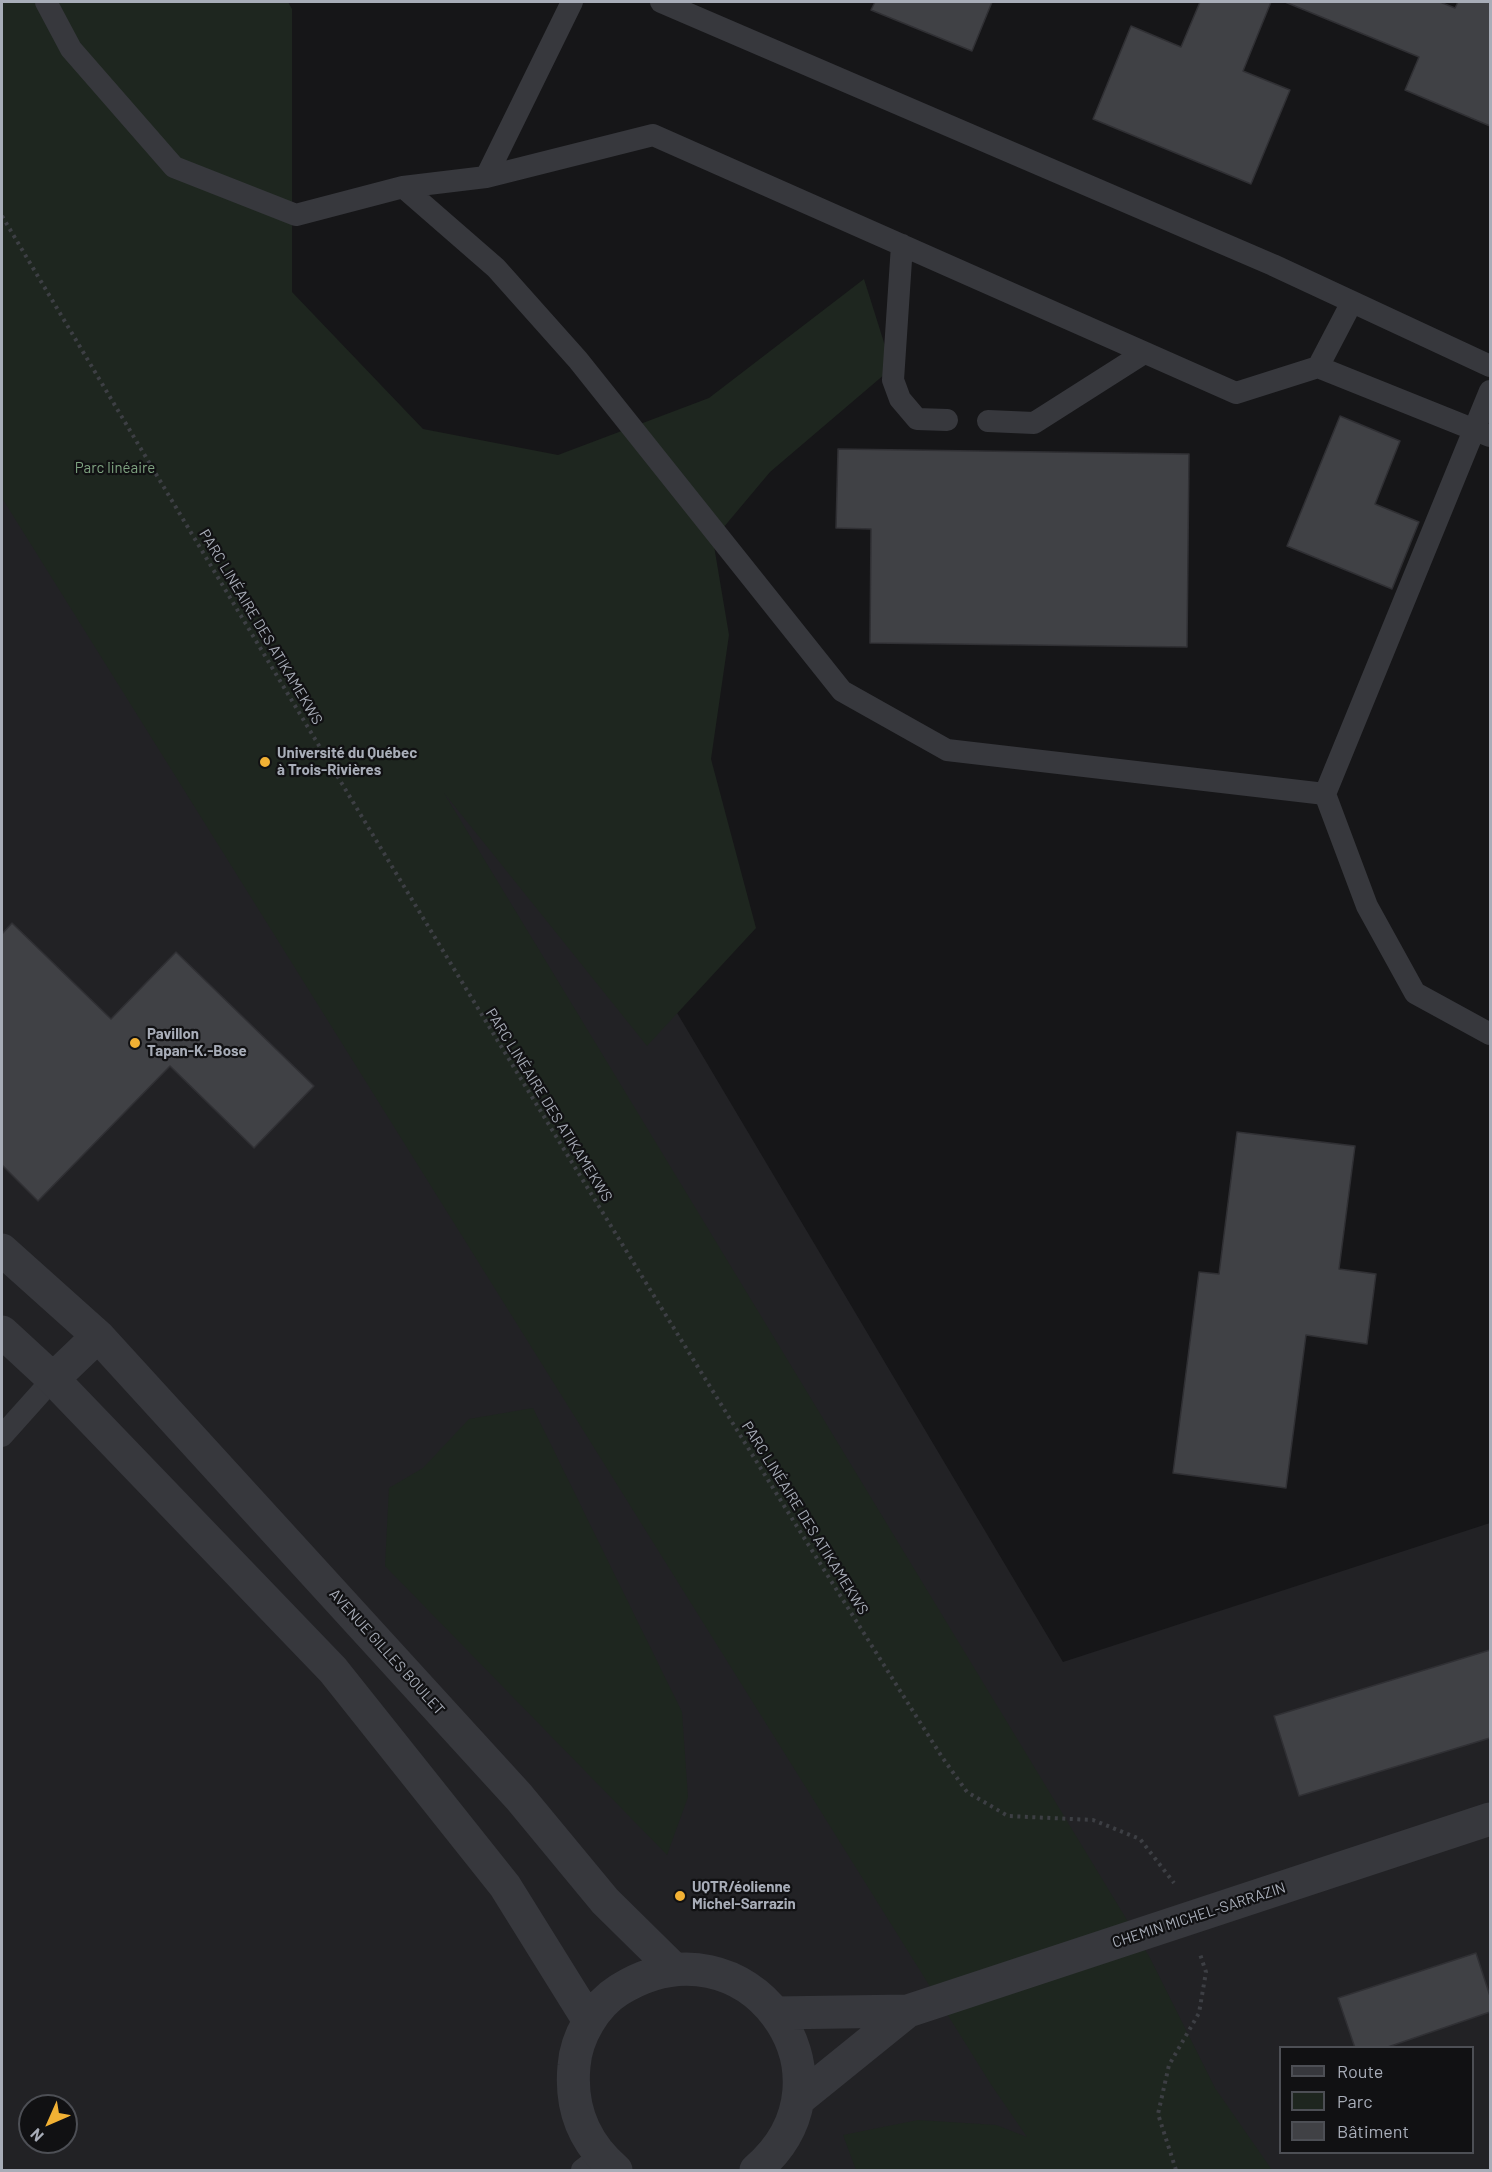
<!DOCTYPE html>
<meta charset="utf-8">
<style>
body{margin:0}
#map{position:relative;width:1492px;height:2172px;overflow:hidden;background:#161618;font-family:Barlow,sans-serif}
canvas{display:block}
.frame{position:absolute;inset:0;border:3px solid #a8adb8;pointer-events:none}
.legend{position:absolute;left:1279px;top:2046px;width:195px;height:108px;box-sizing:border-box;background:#111113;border:2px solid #4d4f55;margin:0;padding:8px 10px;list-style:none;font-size:18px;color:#a8adb8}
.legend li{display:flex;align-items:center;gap:12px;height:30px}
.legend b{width:30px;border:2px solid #4d4f55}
.north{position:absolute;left:18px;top:2094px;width:60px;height:60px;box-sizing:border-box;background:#111113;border:2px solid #4d4f55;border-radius:50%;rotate:225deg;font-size:16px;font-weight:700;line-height:24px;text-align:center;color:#a8adb8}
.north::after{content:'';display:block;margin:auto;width:21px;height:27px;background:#f2b134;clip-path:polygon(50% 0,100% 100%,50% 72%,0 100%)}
</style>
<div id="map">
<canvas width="1492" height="2172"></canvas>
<div class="frame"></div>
<ul class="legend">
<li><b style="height:8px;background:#37383d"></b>Route</li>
<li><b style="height:16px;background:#1e261f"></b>Parc</li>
<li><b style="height:16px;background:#404145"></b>Bâtiment</li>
</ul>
<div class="north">N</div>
</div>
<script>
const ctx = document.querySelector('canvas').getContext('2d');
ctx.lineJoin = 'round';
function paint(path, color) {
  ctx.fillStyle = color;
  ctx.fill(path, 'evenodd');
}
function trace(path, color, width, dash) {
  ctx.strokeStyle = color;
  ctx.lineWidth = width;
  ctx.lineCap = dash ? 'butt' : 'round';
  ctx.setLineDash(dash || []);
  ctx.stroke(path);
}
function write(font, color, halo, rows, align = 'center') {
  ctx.font = font + ' Barlow,sans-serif';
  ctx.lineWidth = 4.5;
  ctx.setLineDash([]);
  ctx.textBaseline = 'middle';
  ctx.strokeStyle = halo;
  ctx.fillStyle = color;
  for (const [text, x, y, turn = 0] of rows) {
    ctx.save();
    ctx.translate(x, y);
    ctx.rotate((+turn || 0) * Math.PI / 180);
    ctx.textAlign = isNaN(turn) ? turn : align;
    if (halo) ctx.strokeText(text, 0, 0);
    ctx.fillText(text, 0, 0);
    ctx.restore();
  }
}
paint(new Path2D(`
 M2 2H76L1063 1662 1490 1523V2170H2ZM1280 2048H1472V2152H1280ZM30 2106H66V2142H30Z`), '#222225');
paint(new Path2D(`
 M2 2H288L292 9V292L423 429 558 455 709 398 864 279 892 368 770 472 713 540 729 635 711 759 756 928 647 1046 444 793 1150 1958 1215 2088 1272 2170H856L843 2135 918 2120 996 2125 1027 2137 992 2086 2 498Z
 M533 1408 682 1712 688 1797 667 1855 385 1566 389 1488 423 1468 469 1419Z`), '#1e261f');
const building = new Path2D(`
 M875 2H992L972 51 871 10Z
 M1200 2H1271L1243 71 1290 90 1251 184 1093 119 1131 26 1181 47Z
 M1285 2H1440L1455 8 1458 2H1490V126L1405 90 1419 57Z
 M1340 416 1400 441 1375 504 1419 522 1392 589 1287 546Z
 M838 449 1189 454 1187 647 870 643 871 529 836 528Z
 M12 923 111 1019 176 952 314 1086 254 1148 170 1066 38 1201 2 1165V934Z
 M1237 1132 1355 1146 1339 1269 1376 1274 1367 1344 1306 1335 1286 1488 1173 1473 1199 1272 1219 1274Z
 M1490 1650V1738L1299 1796 1274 1716Z
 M1476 1953 1490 1996V2012L1385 2048H1355L1338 1998Z`);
paint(building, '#404145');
trace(building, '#303034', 1.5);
trace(new Path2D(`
 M2 216C310 733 620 1249 942 1757L967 1792 1008 1816 1093 1820 1140 1839 1174 1883
 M1176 2170 1158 2114 1169 2065 1199 2013 1206 1972 1200 1954`), '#3d3f44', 4, [3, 4.5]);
trace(new Path2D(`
 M46 2 71 49 174 167 296 215 403 187 486 177 653 135 1236 393 1318 367 1490 436
 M661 2 1273 265 1490 366
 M486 177 572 2
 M403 187 496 268 578 360 842 691 947 750 1325 794 1367 906 1415 993 1490 1034
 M902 245 893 380 900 399 917 419 947 420
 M1318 367 1352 302
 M988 421 1034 423 1144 353
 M1325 794 1490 391
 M2 1436 53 1379
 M582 2170 600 2156`), '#37383d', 22);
trace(new Path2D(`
 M2 1250 98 1336 519 1797 605 1901 673 1968
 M2 1332 53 1379 333 1670 505 1886 589 2021
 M53 1379 98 1336
 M908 2011 1490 1819
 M775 2013 908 2011 798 2100
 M616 2170C584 2143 570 2108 574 2066 576 2037 595 2005 619 1990 746 1911 866 2076 756 2170`), '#37383d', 33);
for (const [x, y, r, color] of [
 [265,762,6,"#f2b134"],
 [135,1043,6,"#f2b134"],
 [680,1896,6,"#f2b134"]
]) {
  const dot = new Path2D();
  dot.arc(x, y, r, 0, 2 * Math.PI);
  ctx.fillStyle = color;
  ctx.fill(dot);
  trace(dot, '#111113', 2);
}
write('15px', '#7fa381', '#111113', [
 ["Parc linéaire",115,468]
]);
write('15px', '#a8adb8', '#111113', [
 ["PARC LINÉAIRE DES ATIKAMEKWS",261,627,59],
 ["PARC LINÉAIRE DES ATIKAMEKWS",549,1105,58],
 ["PARC LINÉAIRE DES ATIKAMEKWS",805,1518,58],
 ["AVENUE GILLES BOULET",387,1652,48],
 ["CHEMIN MICHEL-SARRAZIN",1199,1915,-18]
]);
write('bold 15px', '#a8adb8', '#111113', [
 ["Université du Québec",277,753],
 ["à Trois-Rivières",277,770],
 ["Pavillon",147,1034],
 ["Tapan-K.-Bose",147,1051],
 ["UQTR/éolienne",692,1887],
 ["Michel-Sarrazin",692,1904]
], 'left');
</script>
